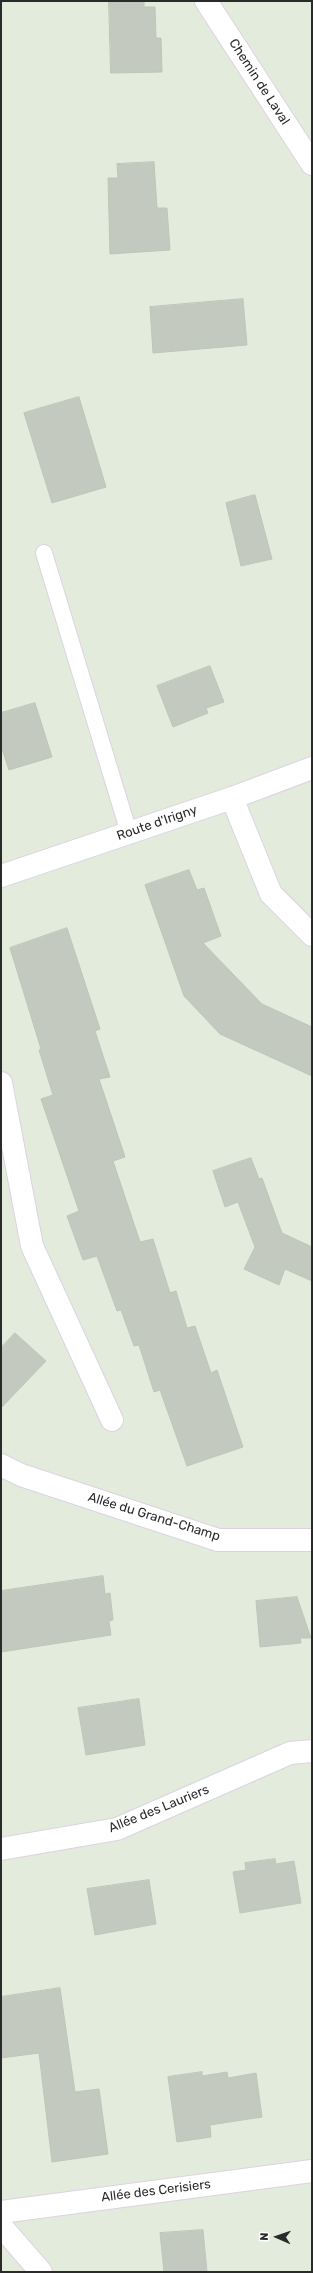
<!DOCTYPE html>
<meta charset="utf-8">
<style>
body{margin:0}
#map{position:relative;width:313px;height:2273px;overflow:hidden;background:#e3ebdd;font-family:Rubik,sans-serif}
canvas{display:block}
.frame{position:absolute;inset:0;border:2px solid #2a2a2a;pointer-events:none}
.north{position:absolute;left:257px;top:2217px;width:40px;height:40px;-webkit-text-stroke:3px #fff;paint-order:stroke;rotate:272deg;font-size:11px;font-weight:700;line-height:16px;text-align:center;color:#2a2a2a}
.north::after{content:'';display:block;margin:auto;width:14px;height:18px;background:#2a2a2a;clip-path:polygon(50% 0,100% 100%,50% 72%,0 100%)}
</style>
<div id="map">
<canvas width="313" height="2273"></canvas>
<div class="frame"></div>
<div class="north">N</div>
</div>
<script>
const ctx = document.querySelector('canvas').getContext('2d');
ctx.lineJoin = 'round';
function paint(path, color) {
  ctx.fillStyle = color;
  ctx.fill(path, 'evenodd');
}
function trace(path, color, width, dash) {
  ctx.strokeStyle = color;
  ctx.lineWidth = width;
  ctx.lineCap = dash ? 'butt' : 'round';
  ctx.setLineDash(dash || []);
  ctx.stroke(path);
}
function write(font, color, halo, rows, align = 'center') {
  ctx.font = font + ' Rubik,sans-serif';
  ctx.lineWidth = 3;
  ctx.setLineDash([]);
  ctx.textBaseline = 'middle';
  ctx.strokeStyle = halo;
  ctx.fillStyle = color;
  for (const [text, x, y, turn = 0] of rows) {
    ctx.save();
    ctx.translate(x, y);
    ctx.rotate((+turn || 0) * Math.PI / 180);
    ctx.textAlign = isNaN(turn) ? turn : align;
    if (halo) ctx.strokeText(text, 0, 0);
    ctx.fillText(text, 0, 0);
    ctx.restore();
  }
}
const building = new Path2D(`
 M109 1H144V7H155L156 38H161L162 72 111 73Z
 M154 162 157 208H167L170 250 110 254 108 178H118L117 164Z
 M243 299 247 345 153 353 150 307Z
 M79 397 106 487 52 503 24 413Z
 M255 495 272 559 241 566 226 503Z
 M210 666 224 702 206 708 208 713 173 727 157 686Z
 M35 703 52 757 9 770 1 746V713Z
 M189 870 197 890 204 888 221 936 203 943 262 1004 312 1027V1076L220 1034 184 996 145 885Z
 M67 928 100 1029 95 1031 110 1077 99 1079 125 1157 113 1161 140 1242 153 1239 170 1293 176 1291 187 1328 195 1326 211 1373 217 1370 243 1447 187 1466 160 1390 154 1392 139 1345 134 1346 121 1310 117 1311 97 1256 83 1260 67 1216 79 1211 41 1099 53 1095 39 1050 41 1049 10 948Z
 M251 1158 259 1179 262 1178 282 1233 312 1247V1281L285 1269 279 1285 244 1269 255 1247 238 1202 225 1207 213 1171Z
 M15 1333 46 1361 1 1408V1348Z
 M103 1576 105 1594 110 1593 113 1620 109 1621 111 1635 1 1652V1591Z
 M297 1597 311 1638H300L301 1643 260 1647 256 1601Z
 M139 1699 145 1745 86 1755 78 1708Z
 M275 1859 276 1864 294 1861 301 1903 240 1913 233 1872 246 1870 245 1863Z
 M149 1880 156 1924 95 1935 87 1889Z
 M60 1988 75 2092 99 2089 108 2154 52 2162 39 2053 1 2058V1997Z
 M202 2072V2076L227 2072 228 2078 256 2073 262 2117 210 2125 211 2137 177 2142 168 2077Z
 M203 2230 207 2272H164L160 2233Z`);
paint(building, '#c3c9bf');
trace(building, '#bcc6b7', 1);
const service = new Path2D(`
 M44 553 129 833`);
const minor = new Path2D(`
 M206 1 312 164
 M232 798 271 894 312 935
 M1 1083 32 1246 112 1420
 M1 1465 21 1475 218 1540H312
 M1 1849 117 1829 290 1753 312 1751
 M1 2212 312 2171`);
const tertiary = new Path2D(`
 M1 876 232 798 312 768
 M1 2226 41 2272`);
trace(service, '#ded2e1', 18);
trace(minor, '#ded2e1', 24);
trace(tertiary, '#ded2e1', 24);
trace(service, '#fff', 16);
trace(minor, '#fff', 22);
trace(tertiary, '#fff', 22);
write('13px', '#2a2a2a', '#fff', [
 ["Chemin de Laval",259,82,57],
 ["Route d'Irigny",157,823,-19],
 ["Allée du Grand-Champ",154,1517,17],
 ["Allée des Lauriers",159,1809,-22],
 ["Allée des Cerisiers",156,2191,-7]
]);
</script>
